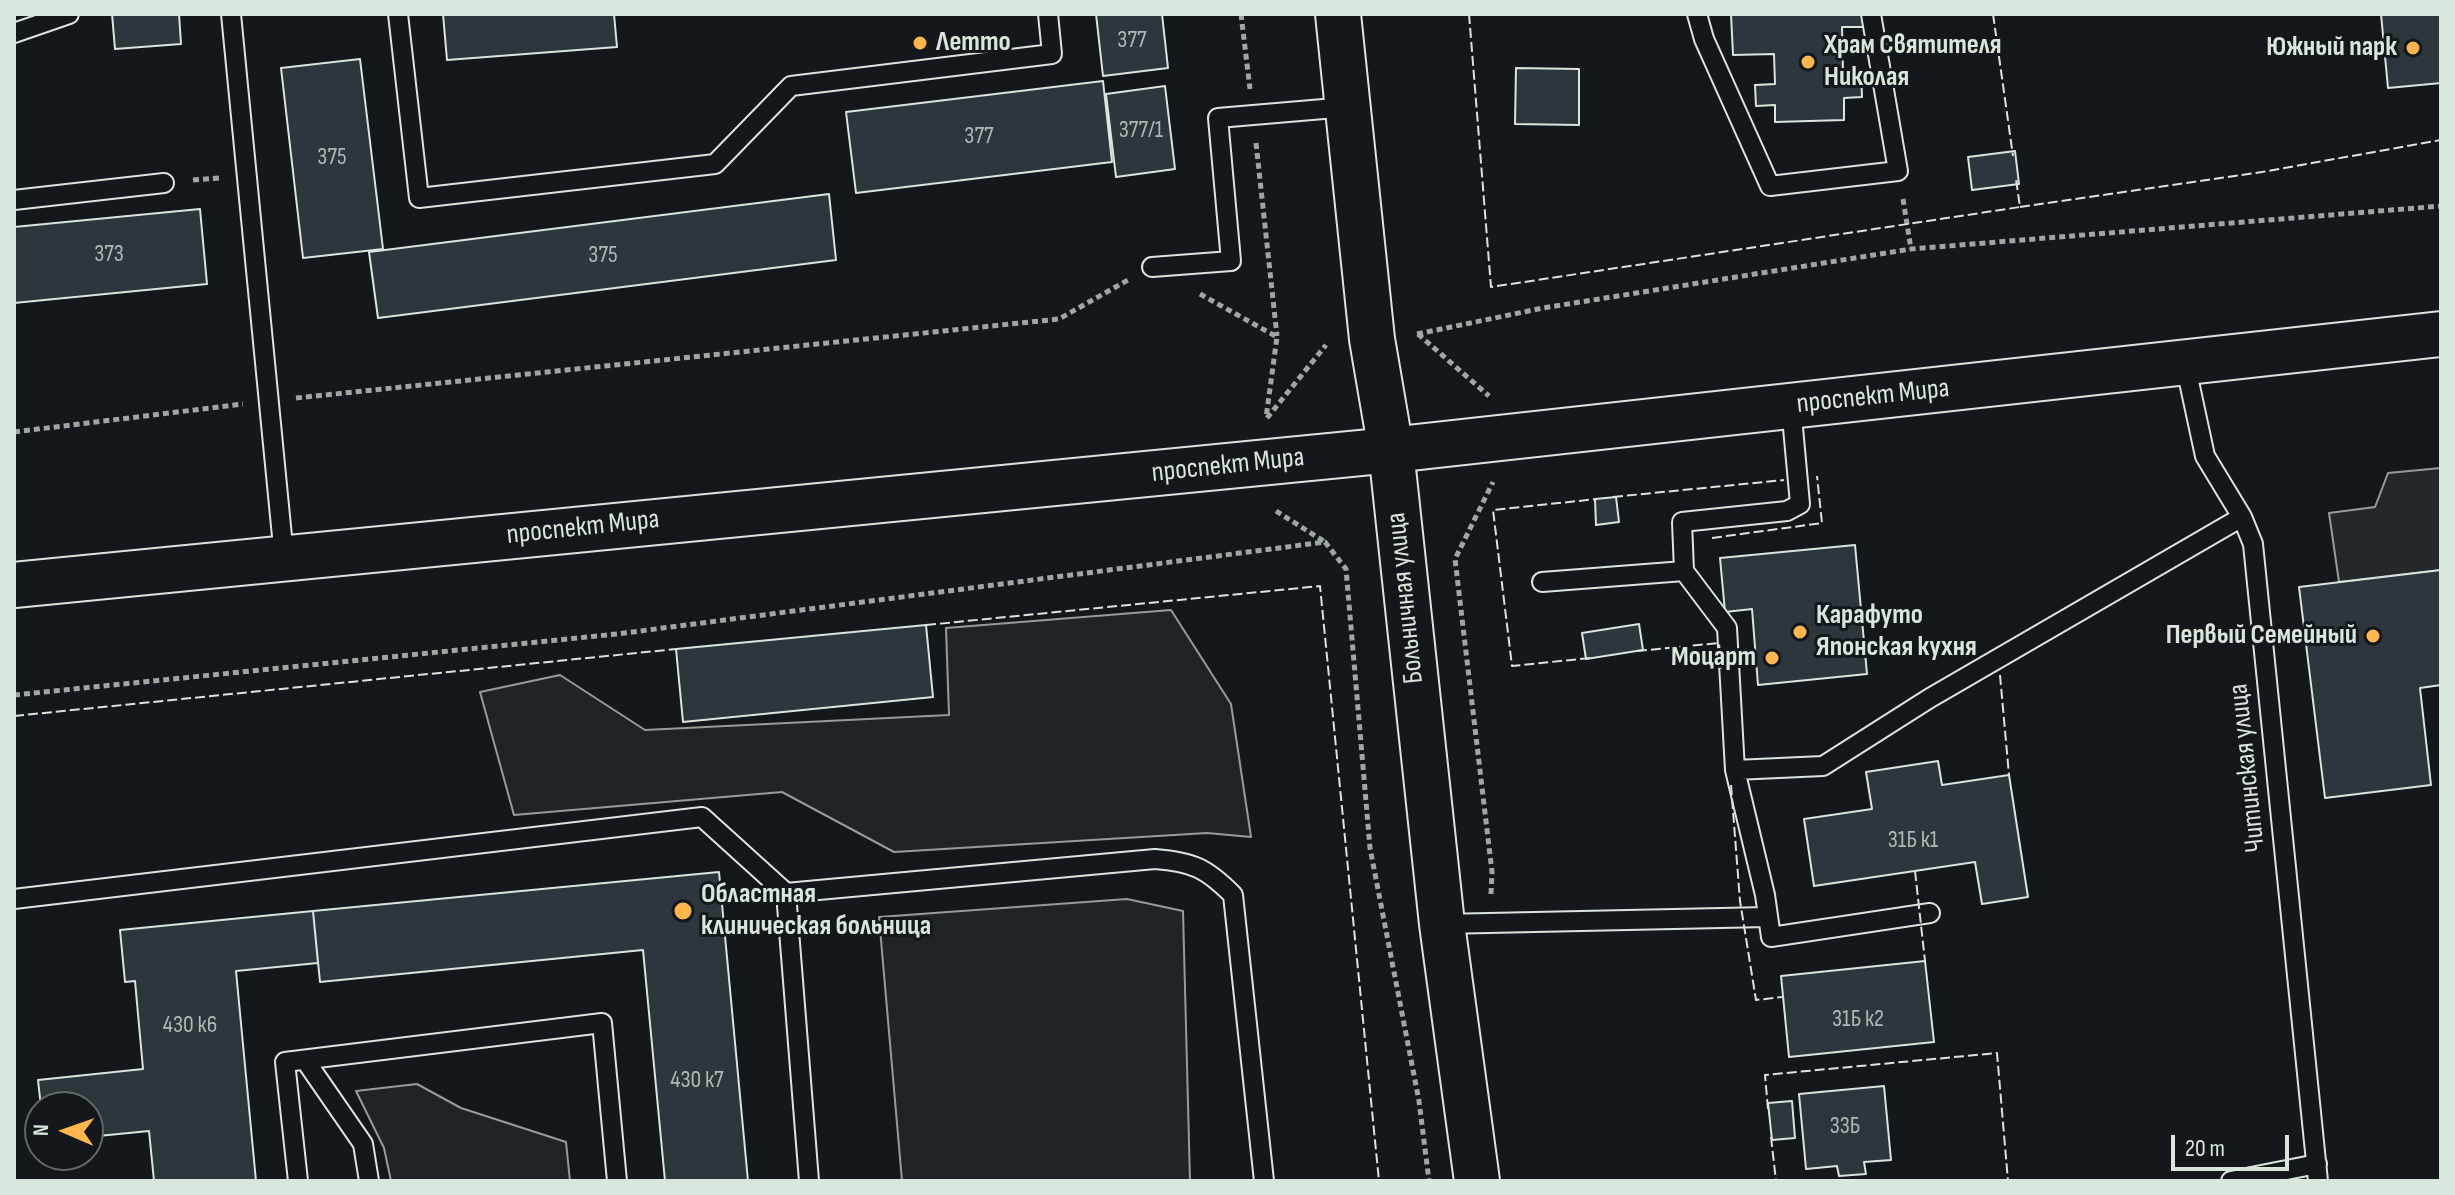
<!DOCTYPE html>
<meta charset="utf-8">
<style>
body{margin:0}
#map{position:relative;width:2455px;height:1195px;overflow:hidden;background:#14181c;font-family:"Sofia Sans Condensed",sans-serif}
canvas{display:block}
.frame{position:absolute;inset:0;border:16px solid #d8e6dc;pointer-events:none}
.north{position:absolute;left:24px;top:1091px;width:80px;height:80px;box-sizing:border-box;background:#14181c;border:2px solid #626a69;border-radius:50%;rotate:272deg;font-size:22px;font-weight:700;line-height:32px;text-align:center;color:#d8e6dc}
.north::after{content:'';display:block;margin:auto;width:28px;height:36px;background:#ffb74d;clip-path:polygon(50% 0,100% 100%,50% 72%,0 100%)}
.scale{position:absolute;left:2171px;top:1135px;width:118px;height:36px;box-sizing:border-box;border:4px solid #d8e6dc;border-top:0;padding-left:10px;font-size:24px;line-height:28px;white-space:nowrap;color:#d8e6dc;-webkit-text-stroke:6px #14181c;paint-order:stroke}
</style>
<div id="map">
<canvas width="2455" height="1195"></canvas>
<div class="frame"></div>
<div class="north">N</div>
<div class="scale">20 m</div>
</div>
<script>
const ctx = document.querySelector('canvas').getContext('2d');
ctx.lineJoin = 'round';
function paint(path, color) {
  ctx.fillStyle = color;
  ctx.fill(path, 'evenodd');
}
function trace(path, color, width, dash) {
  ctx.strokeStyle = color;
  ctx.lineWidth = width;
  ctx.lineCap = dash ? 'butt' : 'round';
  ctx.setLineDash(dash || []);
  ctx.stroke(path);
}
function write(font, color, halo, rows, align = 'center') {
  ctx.font = font + ' "Sofia Sans Condensed",sans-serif';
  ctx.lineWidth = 6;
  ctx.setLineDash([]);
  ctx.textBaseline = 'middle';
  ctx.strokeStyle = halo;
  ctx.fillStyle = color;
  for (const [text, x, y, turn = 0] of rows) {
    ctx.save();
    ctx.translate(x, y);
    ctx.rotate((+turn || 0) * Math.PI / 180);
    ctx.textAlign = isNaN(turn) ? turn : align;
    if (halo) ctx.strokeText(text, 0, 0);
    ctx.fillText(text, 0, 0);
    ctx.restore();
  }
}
const green = new Path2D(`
 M1171 610 1231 704 1251 837 1207 833 894 852 782 792 514 815 480 692 560 675 645 730 949 715 946 628Z
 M1127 899 1183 911 1190 1181H902L879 917Z
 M417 1084 461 1108 566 1142 570 1181H391L384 1148 356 1091Z`);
paint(green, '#202428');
trace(green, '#939e99', 2);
const parking = new Path2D(`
 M2441 468V570L2339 582 2329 513 2375 507 2388 473Z`);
paint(parking, '#24282b');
trace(parking, '#939e99', 2);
const building = new Path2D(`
 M112 14H179L181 44 115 49Z
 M443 14H614L617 47 447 60Z
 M1096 14H1162L1168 68 1103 76Z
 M1731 14H1863V27H1842L1843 70H1861L1862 97 1844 98V120L1775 122V105L1756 106 1755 85 1775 84 1774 54 1733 55Z
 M2381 14H2441V83L2388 88Z
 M360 59 383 249 303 258 281 68Z
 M1516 68 1579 69V125L1515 124Z
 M1103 81 1112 162 856 193 846 112Z
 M1165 86 1175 169 1116 177 1106 94Z
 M2015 151 2019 184 1972 190 1968 157Z
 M829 194 836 260 378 318 369 252Z
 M200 209 207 284 14 303V227Z
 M1616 497 1619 522 1596 525 1595 499Z
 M1855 545 1867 674 1758 685 1752 609 1725 612 1720 558Z
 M2441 570V685L2420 688 2431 785 2325 798 2299 587Z
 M1639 624 1643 650 1586 659 1582 633Z
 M926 625 933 697 683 722 676 649Z
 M1938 761 1942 785 2009 775 2028 897 1982 904 1975 862 1814 886 1804 819 1872 809 1866 772Z
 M719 872 748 1181H665L643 950 320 982 313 911Z
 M313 911 318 963 236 971 256 1181H154L149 1131 88 1137V1107H41L38 1080 143 1069 135 981 125 982 120 930Z
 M1925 961 1934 1042 1789 1057 1781 976Z
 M1884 1086 1891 1160 1864 1162 1866 1174 1839 1176 1837 1166 1806 1169 1799 1094Z
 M1792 1101 1795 1138 1772 1140 1768 1103Z`);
paint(building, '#2c363c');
trace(building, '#d8e6dc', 2);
const lane = new Path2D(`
 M231 14 284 557
 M398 14 419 198 715 164 791 86 1052 54 1048 14
 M1697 14 1704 39 1770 186 1898 171 1871 14
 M14 33 69 14
 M14 200 164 183
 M1152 267 1231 261 1218 118 1347 107
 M2185 363 2205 456 2242 517 2253 544 2318 1181
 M1684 571 1682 522 1787 511 1800 504 1791 406
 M1542 582 1684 571 1727 628 1735 770 1823 766 1930 698 2242 517
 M1735 770 1765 895 1771 937 1930 913
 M786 893 1155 859C1193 862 1206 868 1233 895L1264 1181
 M14 899 702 817 786 893 809 1181
 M1442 924 1767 917
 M305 1060 363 1144 369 1181
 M298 1181 285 1062 602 1023 617 1181
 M2231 1181 2317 1164`);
const secondary = new Path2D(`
 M1338 14 1372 339 1391 450 1442 924 1477 1181`);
const primary = new Path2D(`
 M14 585 1391 450 2441 334`);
trace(lane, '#d8e6dc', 22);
trace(secondary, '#d8e6dc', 48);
trace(primary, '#d8e6dc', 48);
trace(new Path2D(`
 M1241 14 1250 89
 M1256 143 1277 336
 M193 180 219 178
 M1903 199 1911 249
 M1200 294 1277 337 1266 418
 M1417 334 1543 308 1911 249 2441 206
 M1418 334 1489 396
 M296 398 1059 319 1128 280
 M1267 418 1326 345
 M14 432 243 404
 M1276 511 1325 542
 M14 695 617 634 1325 542 1346 569 1370 848 1419 1101 1429 1181
 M1491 894 1492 872 1455 559 1493 482`), '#9da8a2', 5, [6, 4]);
trace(lane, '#14181c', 18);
trace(secondary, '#14181c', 44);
trace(primary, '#14181c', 44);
trace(new Path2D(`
 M1469 14 1491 287 2020 207 2016 179
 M1993 14 2013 156
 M2020 207 2262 172 2441 140
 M1613 497 1784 480
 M1712 538 1822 523 1817 476
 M926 625 1320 586 1379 1181
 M1637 651 1719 643 1721 669
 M1590 658 1512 666 1493 510 1597 499
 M2000 675 2009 775
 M14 716 676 649
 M1731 785 1740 901 1756 1000 1782 997
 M1915 871 1925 961
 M1768 1109 1765 1075 1997 1053 2008 1181
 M1771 1137 1776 1181`), '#d8e6dc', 2, [10, 4]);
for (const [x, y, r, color] of [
 [920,43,8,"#ffb74d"],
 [2413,48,8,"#ffb74d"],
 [1808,62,8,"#ffb74d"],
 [1800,632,8,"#ffb74d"],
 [2373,636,8,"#ffb74d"],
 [1772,658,8,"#ffb74d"],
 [683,911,10,"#ffb74d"]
]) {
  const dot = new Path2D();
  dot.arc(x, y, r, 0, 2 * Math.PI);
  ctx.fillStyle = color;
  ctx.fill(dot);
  trace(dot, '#14181c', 3);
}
write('24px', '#adbab4', null, [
 ["377",1132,41],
 ["377/1",1141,131],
 ["377",979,137],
 ["375",332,158],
 ["373",109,255],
 ["375",603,256],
 ["31Б к1",1913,841],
 ["31Б к2",1858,1020],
 ["430 к6",190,1026],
 ["430 к7",697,1081],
 ["33Б",1845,1127]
]);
write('bold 28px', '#d8e6dc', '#14181c', [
 ["Летто",936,43],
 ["Храм Святителя",1824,46],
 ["Николая",1824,78],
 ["Южный парк",2397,48,"right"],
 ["Карафуто",1816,616],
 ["Японская кухня",1816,648],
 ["Первый Семейный",2357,636,"right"],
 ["Моцарт",1756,658,"right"],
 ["Областная",701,895],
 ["клиническая больница",701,927]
], 'left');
write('28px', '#d8e6dc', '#14181c', [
 ["проспект Мира",1873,397,-6],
 ["проспект Мира",1228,466,-6],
 ["проспект Мира",583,528,-6],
 ["Больничная улица",1406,598,-96],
 ["Читинская улица",2248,768,-96]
]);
</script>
